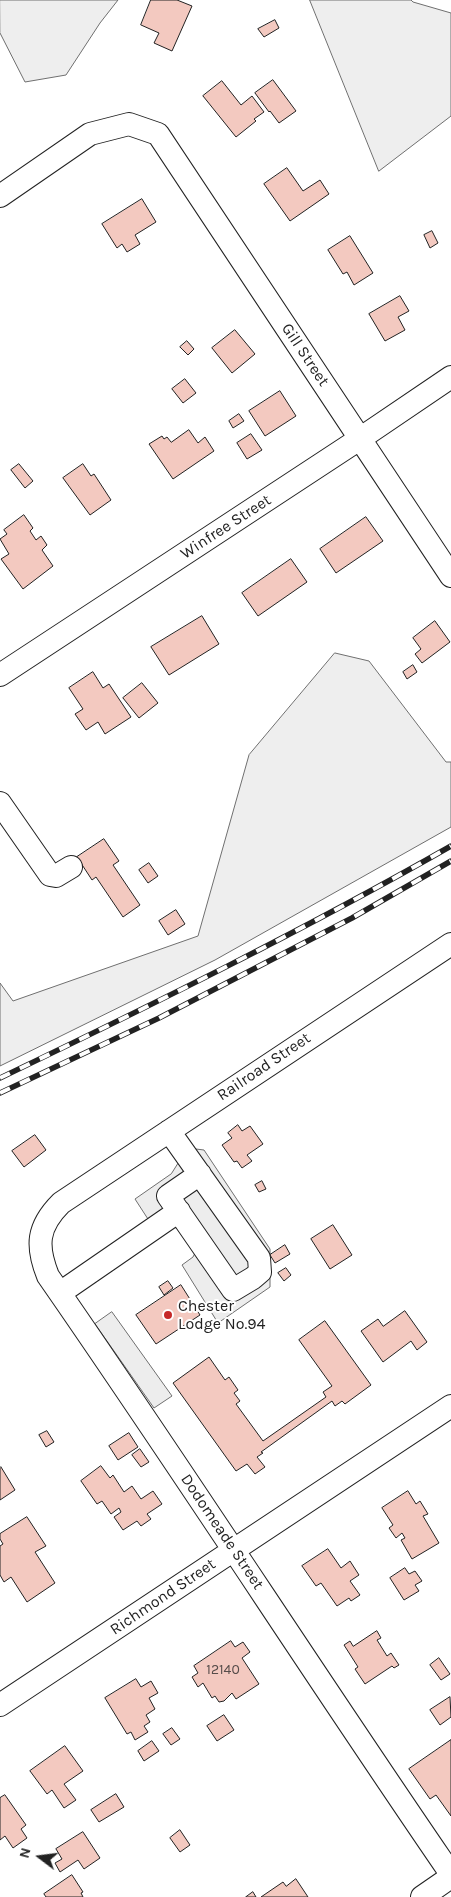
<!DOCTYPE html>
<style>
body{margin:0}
#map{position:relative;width:451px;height:1897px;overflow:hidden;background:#fff;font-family:Karla,sans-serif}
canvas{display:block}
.north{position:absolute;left:15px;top:1832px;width:50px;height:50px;-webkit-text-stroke:4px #fff;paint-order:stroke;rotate:285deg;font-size:14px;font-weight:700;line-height:20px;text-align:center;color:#222}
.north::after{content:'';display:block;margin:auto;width:18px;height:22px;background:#222;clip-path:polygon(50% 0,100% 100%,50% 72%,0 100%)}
</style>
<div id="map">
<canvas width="451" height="1897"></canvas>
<div class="north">N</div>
</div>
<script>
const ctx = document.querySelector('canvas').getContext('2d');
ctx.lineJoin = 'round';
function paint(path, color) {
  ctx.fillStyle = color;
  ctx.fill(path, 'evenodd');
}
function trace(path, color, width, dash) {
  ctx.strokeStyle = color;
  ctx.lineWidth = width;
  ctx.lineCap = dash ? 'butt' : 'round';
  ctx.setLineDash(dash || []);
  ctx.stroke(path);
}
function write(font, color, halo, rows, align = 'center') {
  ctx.font = font + ' Karla,sans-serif';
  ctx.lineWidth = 4;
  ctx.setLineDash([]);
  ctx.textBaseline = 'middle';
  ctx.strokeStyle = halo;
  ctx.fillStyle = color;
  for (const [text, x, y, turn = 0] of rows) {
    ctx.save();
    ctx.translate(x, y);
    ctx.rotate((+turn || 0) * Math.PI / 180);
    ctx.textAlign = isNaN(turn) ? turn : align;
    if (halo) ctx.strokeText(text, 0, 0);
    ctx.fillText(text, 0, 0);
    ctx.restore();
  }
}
const green = new Path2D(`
 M0 0H118L100 23 66 75 25 82 0 33Z
 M310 0H411L413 2 451 13V116L379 171Z
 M335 653 369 661 446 762H451V827L215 960 0 1066V983L13 1001 198 936 249 755Z`);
paint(green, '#eee');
trace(green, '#6f6f6f', 1);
const parking = new Path2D(`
 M190 1145 196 1149 204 1150 270 1249V1287L218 1323 182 1265 193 1257 195 1253 179 1228 170 1227 157 1233 135 1199 171 1174Z
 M112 1312 172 1396 154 1408 95 1324Z`);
paint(parking, '#ededed');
trace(parking, '#6f6f6f', 1);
const building = new Path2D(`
 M151 0H177L192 6 172 51 154 43 159 33 141 25Z
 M275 20 279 28 264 37 258 29Z
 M273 80 296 111 279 123 270 111 269 112 255 93Z
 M222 81 241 105 252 96 264 112 254 119 256 121 236 137 203 96Z
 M287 168 303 191 320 180 329 194 290 221 264 184Z
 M142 199 156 222 135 235 140 244 127 252 122 244 117 248 102 224Z
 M432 231 438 243 430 248 424 235Z
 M350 236 373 273 354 285 347 272 343 274 328 250Z
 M400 296 409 311 398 317 405 330 385 341 369 314Z
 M235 330 255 354 232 373 212 348Z
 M187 341 194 349 188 355 180 347Z
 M185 379 196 393 183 403 172 389Z
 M280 391 296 416 265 436 249 411Z
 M239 414 244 421 233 428 229 421Z
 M189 430 198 443 205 437 214 451 173 479 149 444 162 436 164 439 167 437 171 442Z
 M251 434 262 450 247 459 237 443Z
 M19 464 33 481 25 488 11 470Z
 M83 464 91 476 94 474 111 500 90 515 63 478Z
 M24 515 33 528 30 531 36 540 41 536 47 545 42 550 53 566 23 589 1 559 9 554 0 539 7 534 4 530Z
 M366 517 383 541 336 573 320 549Z
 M291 559 307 582 258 616 242 593Z
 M202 616 219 644 169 675 151 647Z
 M435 621 450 642 422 663 415 654 421 649 413 638Z
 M413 665 417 672 407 679 403 672Z
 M93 672 103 688 109 684 131 717 105 734 98 722 86 730 75 714 83 709 69 688Z
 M142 683 158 703 139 718 123 698Z
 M104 839 119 861 113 865 140 905 123 917 96 877 92 880 77 857Z
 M149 863 158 876 148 883 139 870Z
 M176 910 185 924 168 935 159 921Z
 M238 1125 242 1131 250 1126 263 1144 247 1155 252 1161 242 1168 237 1161 234 1162 222 1145 232 1138 228 1133Z
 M35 1135 46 1150 24 1167 12 1151Z
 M262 1181 266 1189 259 1192 255 1185Z
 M333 1225 352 1255 330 1269 311 1239Z
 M285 1245 290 1254 275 1263 270 1255Z
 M286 1268 291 1275 284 1281 278 1273Z
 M168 1281 173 1288 164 1295 159 1287Z
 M181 1285 200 1315 156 1344 136 1315Z
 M405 1311 427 1342 417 1350 411 1341 383 1362 361 1331 378 1319 383 1326Z
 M325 1321 371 1385 345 1404 342 1401 335 1406 332 1401 261 1452 263 1453 257 1457 265 1467 255 1474 247 1464 236 1471 173 1383 209 1357 225 1380 229 1377 238 1390 234 1393 240 1401 236 1404 263 1441 326 1397 323 1392 332 1386 299 1340Z
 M47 1431 54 1442 46 1447 39 1435Z
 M129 1433 138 1447 118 1460 109 1446Z
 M140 1449 149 1462 141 1467 132 1455Z
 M101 1466 110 1478 113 1475 124 1492 132 1486 141 1499 153 1491 162 1504 147 1514 151 1519 141 1526 137 1521 123 1530 114 1517 121 1512 119 1508 111 1514 102 1501 97 1504 81 1481Z
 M1 1467 15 1490 0 1500V1468Z
 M408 1491 416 1504 420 1501 428 1514 423 1516 439 1543 412 1559 401 1540 405 1538 402 1533 396 1538 389 1528 393 1525 382 1508Z
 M27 1517 46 1546 35 1552 55 1583 27 1602 11 1577 4 1582 0 1575V1546L3 1544 0 1539V1534Z
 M328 1549 341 1568 350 1561 359 1575 350 1581 360 1595 351 1601 349 1598 337 1606 321 1583 316 1586 302 1566Z
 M405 1568 409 1574 415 1571 422 1581 415 1585 419 1591 404 1600 390 1578Z
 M377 1631 381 1638 377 1640 387 1656 391 1653 399 1665 394 1668 392 1666 365 1684 355 1669 358 1667 344 1645 350 1641 353 1646Z
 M231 1641 235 1647 243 1642 250 1652 242 1658 259 1684 236 1699 232 1693 224 1701 219 1702 215 1696 212 1698 203 1683 198 1687 192 1677 198 1673 194 1666Z
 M439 1658 450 1674 441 1680 430 1665Z
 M136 1679 141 1687 151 1681 158 1693 149 1698 155 1709 146 1715 150 1722 144 1726 148 1732 135 1740 131 1732 127 1734 105 1698Z
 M450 1697 451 1717 440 1725 430 1710Z
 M224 1715 234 1730 217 1741 207 1726Z
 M172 1728 180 1739 171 1745 163 1734Z
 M451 1740V1816L436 1795 430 1799 409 1769Z
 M152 1741 159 1751 144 1761 138 1751Z
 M65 1746 83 1771 64 1784 76 1800 64 1808 52 1790 47 1794 30 1771Z
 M116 1794 124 1807 99 1822 91 1810Z
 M5 1795 26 1825 21 1829 27 1838 13 1848 5 1836 0 1840V1798Z
 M180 1830 190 1845 180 1852 170 1838Z
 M83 1832 100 1858 84 1869 78 1860 60 1872 55 1863 62 1859 56 1849Z
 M72 1875 83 1892 81 1893 83 1897H46L44 1894Z
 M296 1879 308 1897H261L283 1882 286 1886Z
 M253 1892 256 1897H246Z`);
paint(building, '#f3c9c0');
trace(building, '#222', 1);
const minor = new Path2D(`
 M0 196 90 134 129 124 158 134 451 576
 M0 675 361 438 451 377
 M0 803 50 875 56 876 71 867
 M451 944 61 1203C37 1227 36 1246 48 1276 185 1473 315 1676 451 1874
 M169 1131 259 1258 260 1272 253 1278 233 1290 168 1196 200 1174
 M60 1293 179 1211
 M0 1705 451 1406
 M422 1897 451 1877`);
trace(minor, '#222', 24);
trace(minor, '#fff', 22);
const rail = new Path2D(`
 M0 1078C152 1005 304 930 451 846
 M0 1093 159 1018 352 918 451 861`);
trace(rail, '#222', 5.5);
trace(rail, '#fff', 4, [11]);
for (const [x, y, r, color] of [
 [168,1315,5,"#c62828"]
]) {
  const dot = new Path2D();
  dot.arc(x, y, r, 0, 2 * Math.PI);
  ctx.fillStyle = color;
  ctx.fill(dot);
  trace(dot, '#fff', 2);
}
write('14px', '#564c4a', null, [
 ["12140",223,1670]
]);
write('16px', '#222', '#fff', [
 ["Gill Street",305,355,56],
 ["Winfree Street",226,527,-33],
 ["Railroad Street",264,1067,-34],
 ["Dodomeade Street",222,1532,56],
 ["Richmond Street",163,1597,-34]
]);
write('16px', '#222', '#fff', [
 ["Chester",178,1306],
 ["Lodge No.94",178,1324]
], 'left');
</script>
